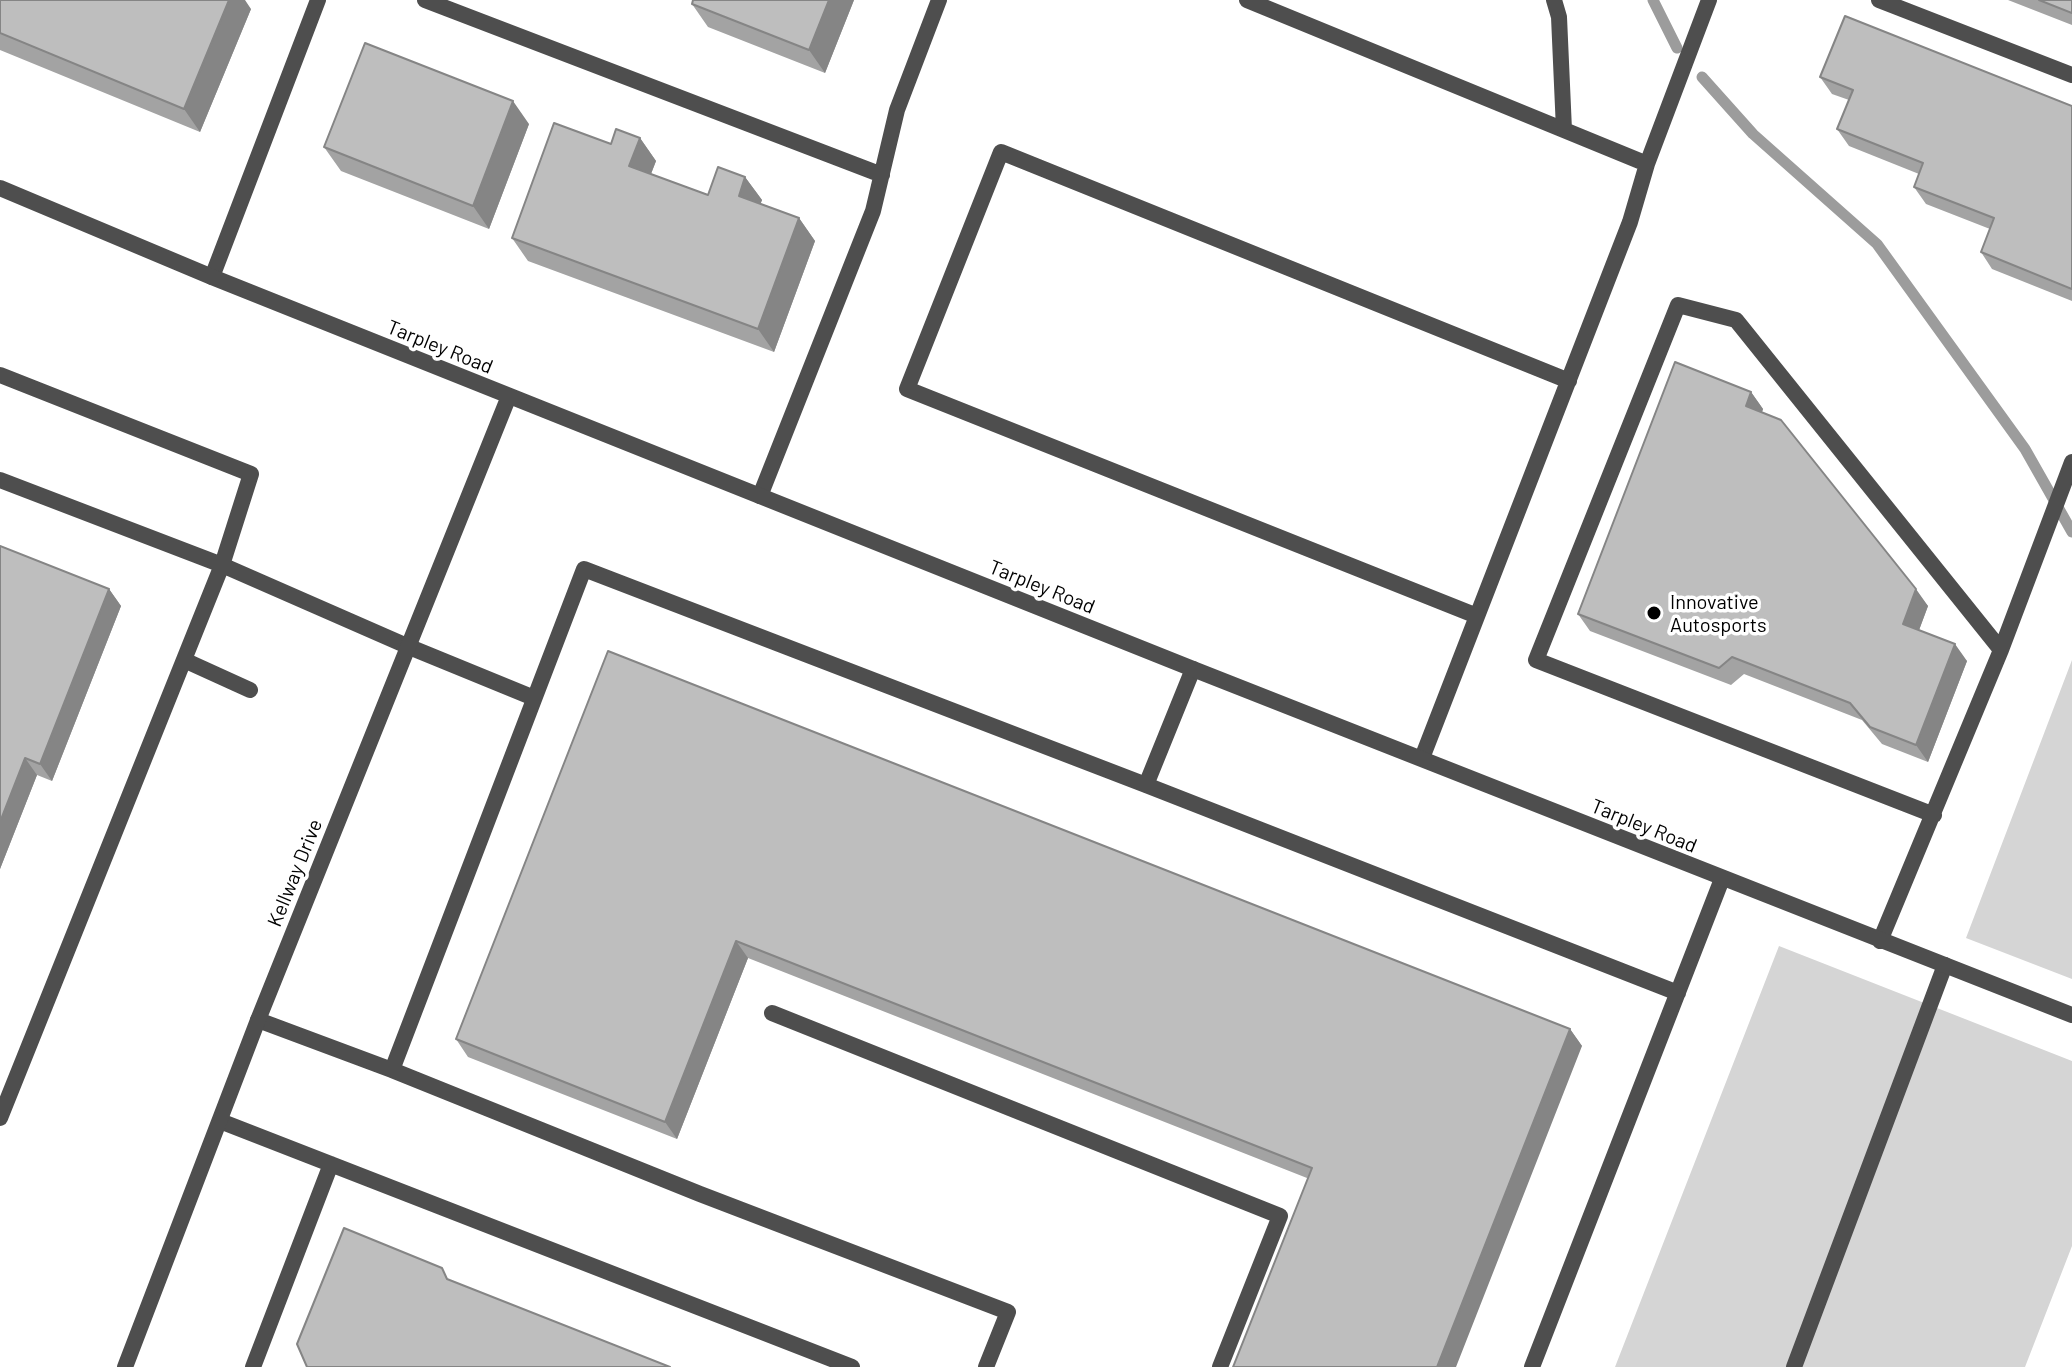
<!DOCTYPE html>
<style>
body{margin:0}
canvas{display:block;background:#fff}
</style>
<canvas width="2072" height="1367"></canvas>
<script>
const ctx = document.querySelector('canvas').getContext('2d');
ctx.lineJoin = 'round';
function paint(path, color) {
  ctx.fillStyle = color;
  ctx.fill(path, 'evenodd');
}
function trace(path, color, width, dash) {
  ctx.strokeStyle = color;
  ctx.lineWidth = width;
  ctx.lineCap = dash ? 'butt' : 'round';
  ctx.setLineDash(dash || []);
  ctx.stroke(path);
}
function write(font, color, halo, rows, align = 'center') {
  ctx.font = font + ' Barlow,sans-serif';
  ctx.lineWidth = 7;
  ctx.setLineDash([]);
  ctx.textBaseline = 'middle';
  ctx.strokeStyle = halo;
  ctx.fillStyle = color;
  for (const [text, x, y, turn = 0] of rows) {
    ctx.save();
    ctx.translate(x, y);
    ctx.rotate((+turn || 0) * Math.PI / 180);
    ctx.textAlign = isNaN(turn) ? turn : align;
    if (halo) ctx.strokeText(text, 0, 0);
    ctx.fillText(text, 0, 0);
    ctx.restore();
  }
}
paint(new Path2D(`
 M2072 660V979L1966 938Z
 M1779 946 2072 1061V1246L2025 1367H1615Z`), '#d5d5d5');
trace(new Path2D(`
 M1653 0 1677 48
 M1702 77 1753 134 1877 244 2025 449 2072 532`), '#9c9c9c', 11);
trace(new Path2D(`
 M425 0 882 175
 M1247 0 1647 164
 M1554 0 1559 17 1564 130
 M1879 0 2072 75
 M212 277 318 0
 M0 375 251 474 222 565 0 1118
 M0 480 222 565 407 646 534 698
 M760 496 873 211 897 110 939 0
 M1477 616 907 389 1001 152 1569 381
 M184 660 250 690
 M1422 758 1630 222 1647 164 1709 0
 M1146 785 1193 669
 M1934 815 1536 660 1678 305 1736 320 2001 650
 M1880 941 2001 650 2072 462
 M772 1013 1280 1216 1220 1367
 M258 1020 392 1070 700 1194 1008 1312 986 1367
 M392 1070 584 569 1146 785 1678 993
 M220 1121 852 1367
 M253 1367 331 1164
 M1532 1367 1722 879
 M1794 1367 1945 965`), '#4e4e4e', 16);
trace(new Path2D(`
 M0 188 212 277 1193 669 2072 1015
 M125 1367 258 1020 509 396`), '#4e4e4e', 16);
paint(new Path2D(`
 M0 0 251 9 200 132 0 50Z
 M693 0H854L825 73 708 27 692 4Z
 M2008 0H2072V25Z
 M1820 77 2072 106V301L1992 269 1981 252 1990 229 1926 204 1914 187 1919 174 1849 146 1837 129 1849 100 1832 94Z
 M529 124 489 229 341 171 324 147Z
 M640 138 656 161 651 174 708 195 745 177 762 200 760 204 799 218 815 241 774 352 528 261 512 238 611 144Z
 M1751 392 1763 409 1762 412 1928 606 1919 630 1967 661 1928 762 1882 744 1862 720 1744 674 1731 685 1590 631 1578 614Z
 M0 546 109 589 121 606 52 781 37 775 0 869Z
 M608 651 1570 1029 1582 1046 1307 1178 748 958 677 1139 468 1057 456 1039Z`), '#a3a3a3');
paint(new Path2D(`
 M229 0H245L251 9 200 132 184 109Z
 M829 0H854L825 73 809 50Z
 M513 101 529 124 489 229 473 206Z
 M640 138 656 161 645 189 629 166Z
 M745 177 762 200 755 219 739 196Z
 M799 218 815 241 774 352 758 329Z
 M1751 392 1763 409 1758 423 1746 406Z
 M109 589 121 606 52 781 40 764Z
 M1916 589 1928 606 1915 641 1903 624Z
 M1955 644 1967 661 1928 762 1916 745Z
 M25 758 37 775 0 869V822Z
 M736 941 748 958 677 1139 665 1122Z
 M1570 1029 1582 1046 1456 1367H1437Z`), '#858585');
const building = new Path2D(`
 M0 0H229L184 109 0 33Z
 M693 0H829L809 50 692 4Z
 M2039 0H2072V13Z
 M1845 16 2072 106V289L1981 252 1994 218 1914 187 1923 163 1837 129 1853 90 1820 77Z
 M365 43 513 101 473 206 324 147Z
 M554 123 611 144 616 129 640 138 629 166 708 195 718 167 745 177 739 196 799 218 758 329 512 238Z
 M1675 362 1751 392 1746 406 1781 420 1916 589 1903 624 1955 644 1916 745 1870 727 1850 703 1732 657 1719 668 1578 614Z
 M0 546 109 589 40 764 25 758 0 822Z
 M608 651 1570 1029 1437 1367H1233L1312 1168 736 941 665 1122 456 1039Z
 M344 1228 442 1268 447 1279 670 1367H307L297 1344Z`);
paint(building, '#bebebe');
trace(building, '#858585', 2);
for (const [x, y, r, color] of [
 [1654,613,8,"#000"]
]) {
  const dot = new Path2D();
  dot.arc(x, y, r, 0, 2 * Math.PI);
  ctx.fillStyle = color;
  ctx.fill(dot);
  trace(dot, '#fff', 3);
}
write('20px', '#000', '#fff', [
 ["Tarpley Road",440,347,22],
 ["Tarpley Road",1042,587,22],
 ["Tarpley Road",1644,826,22],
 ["Kellway Drive",295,873,-68]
]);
write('20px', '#000', '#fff', [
 ["Innovative",1670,602],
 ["Autosports",1670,625]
], 'left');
</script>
